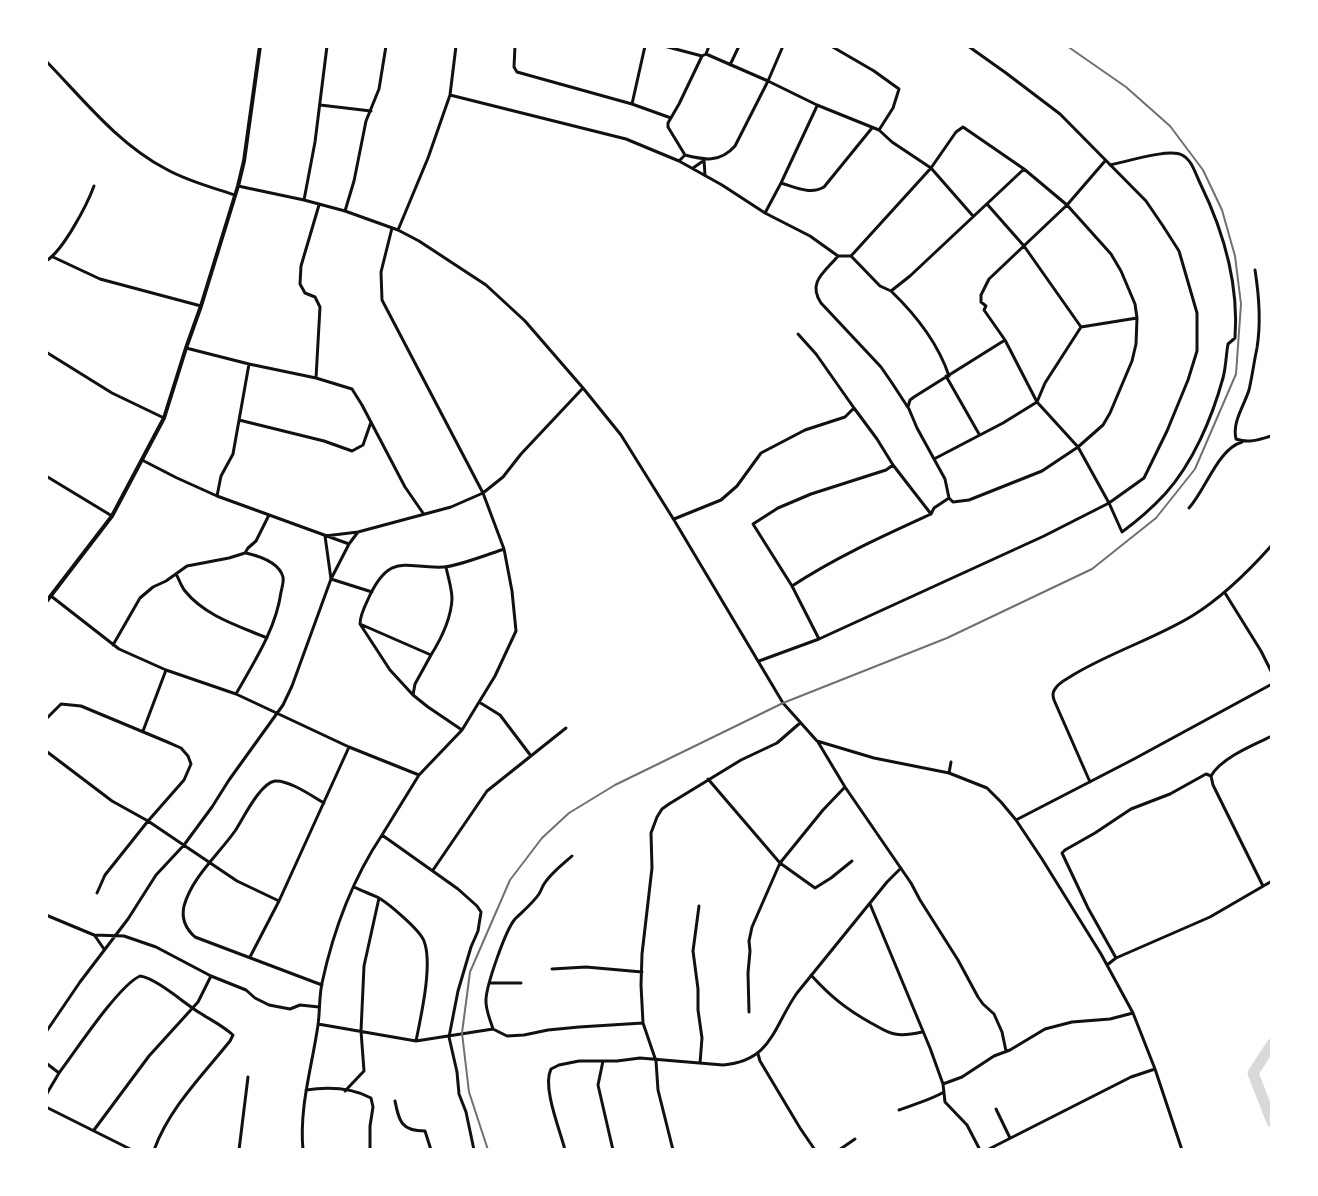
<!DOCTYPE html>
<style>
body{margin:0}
#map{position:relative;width:1318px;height:1196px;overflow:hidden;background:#fff;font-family:Lato,sans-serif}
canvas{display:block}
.frame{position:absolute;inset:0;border:48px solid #fff;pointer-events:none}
</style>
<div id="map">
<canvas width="1318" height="1196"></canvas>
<div class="frame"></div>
</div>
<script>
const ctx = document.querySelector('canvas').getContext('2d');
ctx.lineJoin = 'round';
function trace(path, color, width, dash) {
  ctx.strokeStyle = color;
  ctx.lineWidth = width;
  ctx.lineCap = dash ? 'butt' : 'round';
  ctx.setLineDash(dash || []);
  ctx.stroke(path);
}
trace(new Path2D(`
 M1272 1044 1253 1073 1272 1122`), '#d9d9d9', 11);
trace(new Path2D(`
 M515 46 514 67 517 72 632 104 671 118
 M664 46 702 56 706 54 768 81 817 105 879 130 892 142 931 168 973 216
 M831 46 874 71 899 89 893 108 879 130
 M706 54 709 46
 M46 61C83 99 118 144 166 169 187 181 211 187 235 195
 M730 65 739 46
 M450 95 626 139 679 161 722 185 765 213 810 236 838 256
 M632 104 645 46
 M320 105 371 111
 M685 155C704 160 720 163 735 146L768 81 783 46
 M704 160 705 175
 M679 161 685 155 668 127V123L679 104 702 56
 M1105 161 1067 205 989 279 981 295V302L986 306 984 310 1005 340 1037 402 1078 447 1109 503 1122 532C1137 521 1152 508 1165 494 1193 463 1212 418 1223 378 1226 367 1226 355 1228 344L1235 338C1239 283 1224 232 1200 183 1195 173 1192 160 1182 155 1169 148 1126 162 1110 165
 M693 168 703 161
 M781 183C795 187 810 195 824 187L872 128
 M238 186 304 200 345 211 398 230 419 241 486 285 525 321 583 388 621 435 674 520 783 703 817 741 874 758 949 773 987 788 1001 802 1016 820 1042 859 1101 954 1133 1013 1155 1069 1182 1150
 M304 200 315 142 327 46
 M987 204 1024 246 1081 327 1137 318
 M345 211 354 181 366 121 379 89 386 46
 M765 213 781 183 817 106
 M392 228 381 272 382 300 483 493 504 549 512 591 516 631 495 676 462 730 419 775 382 835 458 889 477 906 481 912 478 931 471 947 458 991 449 1037 457 1072 459 1094 466 1112 474 1150
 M398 230 428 158 450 95 456 46
 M851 256 880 286 891 291 910 276 1024 169
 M53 257 100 279 201 306
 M46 261C63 251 87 205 94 186
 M1255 270C1259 295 1261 323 1257 348 1254 362 1252 377 1249 390 1244 406 1232 422 1236 439 1250 444 1259 439 1272 436
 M891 291C916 315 938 343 949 376
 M798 334 816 354 854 408 877 439 893 465 931 514
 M186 348 249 364 316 378 352 389 362 405 405 487 423 513
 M46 352 112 393 164 418
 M946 376 979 434
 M316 378 320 307 315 297 305 293 300 284 301 266 319 205
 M908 407 910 400 914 397 1005 340
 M239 420 324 441 352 451 363 445 371 422
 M934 459 1003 423 1037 402 1045 383 1081 327
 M142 460 177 478 217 496 349 544
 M46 476 112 516
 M217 496 221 476 233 454 249 364
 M1189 508C1206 489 1218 449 1242 442
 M674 519 721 500 737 486 761 453 805 430 845 417 854 408
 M358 532 325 536 331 579 372 592
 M446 567C448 577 452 589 452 599 451 619 441 639 431 655L360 624C360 614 366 604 370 595 391 552 406 569 444 567 458 566 489 554 504 549
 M176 574C179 579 181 586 185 591 205 616 239 626 267 638
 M792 586C836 557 883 536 931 514L934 508 949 498 945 479 917 428 909 409 892 383 881 367 821 303C807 282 825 272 838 256H851L931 168 956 132 963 127 1024 169 1067 205 1111 254 1121 271 1135 304 1137 318 1136 344 1132 361 1110 413 1103 425 1078 447 1042 471 969 500 953 502 949 498
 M1225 593 1261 651 1272 673
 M51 596 119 649 166 670 236 694 349 747 419 775
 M360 624 390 670 413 695
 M819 639 792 586 753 524 778 508 811 494 886 470 893 465
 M113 645 140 598 153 587 166 581 187 566 229 558 245 553 248 548 256 541 269 515
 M431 655 415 684 413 695 428 707 462 730
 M759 661 819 639 1044 536 1109 503 1144 478 1167 431 1188 380 1197 351V313L1179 251 1163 226 1146 201 1060 114 1006 73 968 46
 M236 694C254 662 276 629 281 592 282 588 284 581 283 577 279 562 259 556 246 553
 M479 702 500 715 531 756
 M46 719 61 704 81 706 165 741 181 748 188 756 191 764 184 780 148 821 105 875 97 893
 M143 731 166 670
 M818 742 845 787 911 883 920 900 958 960 978 997 983 1004 994 1014 1002 1032 1006 1051
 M46 751 112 801 148 821 237 881 279 901
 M949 773 951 762
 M708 779 780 863 815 888 831 878 852 861
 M1090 782 1054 700C1053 696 1052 693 1055 689 1059 682 1067 679 1073 675 1111 652 1154 639 1192 616 1223 597 1248 572 1272 545
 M1016 820 1134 759 1272 684
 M433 870 487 791 566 728
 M1263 886 1213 785 1211 776C1221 758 1253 745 1272 736
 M354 887C362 891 371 894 379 898 389 904 420 930 424 941 433 964 421 1016 416 1041
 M870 904 930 1048 943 1084 945 1102 967 1125 980 1150
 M699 906 693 951 698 989V1010L702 1038 700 1063
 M46 915 94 935 124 936 156 947 211 976 246 990 255 998 269 1005 290 1009 300 1005 319 1007
 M95 936 104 949
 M250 957 279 901 349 747
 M1116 958 1088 908 1062 853 1065 850 1095 833 1131 809 1170 794 1206 774 1211 776
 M1107 965 1116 958 1210 917 1272 881
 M552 969 586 967 642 972
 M811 975C830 996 846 1009 871 1023 879 1027 887 1033 895 1034 904 1036 913 1034 922 1032
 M490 983H521
 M322 985 195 937C186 929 181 919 184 906 192 877 218 855 235 831 243 819 260 783 275 781 289 780 312 796 324 803
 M749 1012 748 973 750 951 749 941 752 927 780 863 823 810 845 787
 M318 1024 416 1041 493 1029 507 1036 524 1035 548 1030 579 1027 643 1023
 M493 1029C490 1019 485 1009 486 999 487 984 505 931 515 919 523 911 532 904 539 894 541 891 542 887 544 884 551 873 562 865 572 856
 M46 1032 80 982 128 919 156 875 184 845 212 807 229 780 283 705 292 686 331 579 349 544 358 532 451 507 483 493 503 477 521 454 583 388
 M758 1054 760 1061 800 1128 815 1150
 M603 1061 598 1085 613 1150
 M46 1063 59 1073 46 1095
 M59 1073C75 1052 118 986 140 976 156 978 185 1004 200 1013 211 1020 223 1026 233 1035L230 1041C202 1076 170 1107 154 1150
 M943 1084 962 1077 994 1056 1010 1050 1045 1029 1072 1022 1110 1019 1133 1013
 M306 1090C327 1087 352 1088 371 1098L373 1107 370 1126V1150
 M345 1091 364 1071 361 1031 364 966 379 898
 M395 1101C399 1121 401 1131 425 1131L431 1150
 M46 1107 132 1150
 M996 1109 1010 1138
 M899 1110C915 1104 930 1100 944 1092
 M94 1130 149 1056 198 1002 211 976
 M239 1150 248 1077
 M303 1150C299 1107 312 1067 318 1025 320 1011 319 997 322 983 333 932 352 880 382 835
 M565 1150C560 1130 542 1087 551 1069L559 1065 579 1061H617L640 1058 723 1065C772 1061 773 1027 797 993L887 882 901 868
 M673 1150 658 1090 656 1061 643 1023 641 985 642 954 652 868 651 833 657 817 662 809 669 804 741 760 777 743 800 723
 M839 1150 855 1139
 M987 1150 1131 1077 1155 1069`), '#111', 3);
trace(new Path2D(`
 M46 602 112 516 164 418 186 348 201 306 238 186 244 161 260 46`), '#111', 4);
trace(new Path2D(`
 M488 1150 469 1092 462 1033 470 972 510 880 542 838 569 813 615 785 783 703 947 638 1092 569 1156 518 1195 469 1236 374 1241 304 1235 256 1222 210 1203 170 1170 126 1126 87 1067 46`), '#707070', 2);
</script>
